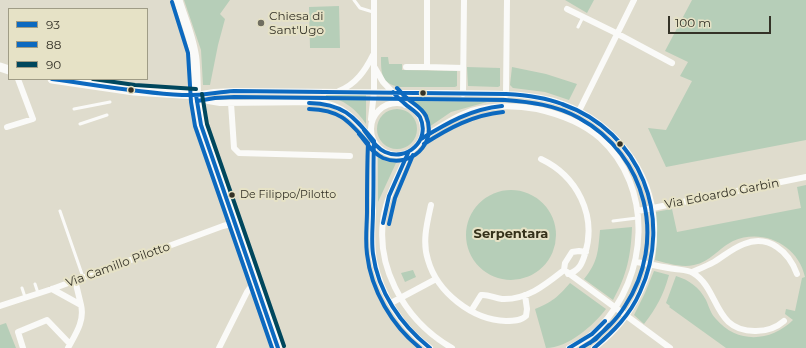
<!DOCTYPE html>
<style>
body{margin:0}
#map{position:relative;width:806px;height:348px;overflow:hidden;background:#dfdccd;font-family:Montserrat,sans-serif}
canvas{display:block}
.legend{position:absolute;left:8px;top:8px;width:140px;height:72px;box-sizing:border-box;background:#e6e2c6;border:1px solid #9f9c86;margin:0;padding:5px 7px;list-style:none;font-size:12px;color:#343227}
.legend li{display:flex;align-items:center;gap:8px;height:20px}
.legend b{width:20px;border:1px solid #9f9c86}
.scale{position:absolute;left:668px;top:16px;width:103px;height:18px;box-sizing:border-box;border:2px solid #343227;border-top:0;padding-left:5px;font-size:12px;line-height:14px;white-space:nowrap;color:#343227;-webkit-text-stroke:3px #e6e2c6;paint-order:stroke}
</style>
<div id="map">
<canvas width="806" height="348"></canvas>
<ul class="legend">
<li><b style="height:5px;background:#0c69bf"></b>93</li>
<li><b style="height:5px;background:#0c69bf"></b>88</li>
<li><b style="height:5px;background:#00475d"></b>90</li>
</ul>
<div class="scale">100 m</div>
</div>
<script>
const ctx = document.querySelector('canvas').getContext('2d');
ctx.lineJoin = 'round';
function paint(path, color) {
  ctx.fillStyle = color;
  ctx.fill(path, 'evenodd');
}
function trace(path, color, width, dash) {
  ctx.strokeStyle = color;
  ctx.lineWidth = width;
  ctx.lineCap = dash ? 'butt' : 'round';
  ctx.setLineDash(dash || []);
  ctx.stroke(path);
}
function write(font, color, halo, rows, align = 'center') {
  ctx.font = font + ' Montserrat,sans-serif';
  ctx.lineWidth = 4;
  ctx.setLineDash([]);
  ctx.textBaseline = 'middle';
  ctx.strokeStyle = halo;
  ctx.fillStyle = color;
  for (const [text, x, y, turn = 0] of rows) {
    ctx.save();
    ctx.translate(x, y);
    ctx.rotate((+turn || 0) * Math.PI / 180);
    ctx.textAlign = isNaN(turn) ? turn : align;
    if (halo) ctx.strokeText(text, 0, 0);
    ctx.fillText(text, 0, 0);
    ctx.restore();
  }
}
paint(new Path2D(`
 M184 0H230L220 14 225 19 218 45 210 85H203L201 50Z
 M565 0H594L587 13Z
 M692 0H806V140L666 167 648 128 666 130 692 81 680 76 688 62 665 51Z
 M339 6 340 48H310L309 7Z
 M381 57H388L389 64H402V70L457 71V86L455 87H400C381 84 381 73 381 57Z
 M467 67 500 68V86L498 87 468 86Z
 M512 67 546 74 577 84 569 100 545 92 513 88 510 85Z
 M326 95H366V124C357 110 343 98 326 97Z
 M409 101 487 102 451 112 429 127C426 115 421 107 409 101Z
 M377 129a20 20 0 1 1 40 0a20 20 0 1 1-40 0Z
 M378 156 385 161 396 163 378 202Z
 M806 185V348H726L669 307 670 306 666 303 676 276C689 280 699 287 706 300 709 307 711 314 716 319 737 344 771 342 793 320L785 314 786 309 795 311 802 278 805 277C798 245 763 228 733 241 719 248 710 262 694 265 681 268 667 263 655 260L657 242 655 212 672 209 677 232 801 208 797 187Z
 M466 235a45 45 0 1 1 90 0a45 45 0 1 1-90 0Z
 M632 227C631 255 627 275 613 300L584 279C598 262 598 252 600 230Z
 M413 270 416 277 405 282 401 273Z
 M654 271 669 275C663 296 657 307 644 324L634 315 645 293Z
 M570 283 606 309C594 325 568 348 546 348L535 309C552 302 558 297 570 283Z
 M6 323 16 348H0V325Z`), '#b6ceb8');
trace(new Path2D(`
 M354 0 360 8 373 12
 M578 27 583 17
 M74 109 110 102
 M80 124 107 115
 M60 211 83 277
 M613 221 637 218
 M35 284 38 293
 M22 288 25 297`), '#fafaf8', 3);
trace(new Path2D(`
 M427 0V67L463 68
 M567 9 616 33 672 63
 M406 67H427
 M375 68 383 82 405 105
 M339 91C356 84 365 71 373 55
 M463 94 464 0
 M196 95 214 92 234 91C305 91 376 92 447 93 485 94 527 91 563 104 614 123 651 170 654 224 656 273 633 319 594 348
 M196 95 208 101 220 103 319 102C345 105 358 123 374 141 373 165 373 188 373 212 372 228 371 244 374 260 381 295 402 328 430 348
 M506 95 507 0
 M231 103 234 148 239 153 350 156
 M371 129a26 26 0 1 1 52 0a26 26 0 1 1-52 0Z
 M579 111 634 0
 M371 119 374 92V0
 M7 127 33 119 18 79
 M421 139C437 129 453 117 471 111 493 105 514 105 537 109 559 114 582 122 600 138 654 187 649 277 599 328 591 336 580 343 569 348
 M408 153C401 170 391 188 386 206 371 262 403 320 452 348
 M541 159C577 176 597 215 585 254 582 264 579 271 568 274
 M431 205C427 223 422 242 428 260 437 292 472 320 506 321 513 321 521 321 526 316L527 309 525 295
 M638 211 806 177
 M636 262C649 264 662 267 675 269 681 270 688 270 693 273 720 289 713 332 756 331 766 331 776 328 784 321
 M567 272 670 348
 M692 272C699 269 707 266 714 262 724 256 733 248 744 244 769 234 789 252 797 274
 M75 280 81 305
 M52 289 81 305C85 321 75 335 68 348
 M391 303 436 279
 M0 306 52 289 223 226 235 223
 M471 311 481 295C488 294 494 298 502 299 527 300 545 285 564 270L565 263 572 252 579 251 586 252
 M23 348 18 332 47 320 70 344
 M219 348 247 292 255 281`), '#fafaf8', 6);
trace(new Path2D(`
 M178 0C184 20 193 39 195 60 197 82 195 104 201 125L278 348
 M0 67 9 70
 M52 79 134 91 196 95`), '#fafaf8', 9);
trace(new Path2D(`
 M52 79C95 85 139 93 182 95 200 96 217 92 234 91L506 94C525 95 544 97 562 104 641 132 674 218 640 292 630 315 613 332 594 348
 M196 95 201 125 278 348
 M309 103C344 104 353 116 374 141 373 164 374 188 373 211 373 225 371 240 373 254 378 292 401 325 430 348
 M364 130C370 138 376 148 385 152 407 162 431 140 420 117 416 111 409 108 404 103 400 100 396 96 393 92
 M421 139C447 123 471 109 502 106
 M383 223 389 196 408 153
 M569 348 592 334 605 321`), '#0c69bf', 4);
trace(new Path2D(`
 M172 2 188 53 191 102 195 126 272 348
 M197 101 215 98 234 97 505 100C531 102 556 105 579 118 647 155 668 241 625 306 616 321 603 332 590 343
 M309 109C340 110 348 120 368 143 367 166 367 188 367 211 367 225 365 239 367 254 371 290 392 326 420 348
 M359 134C366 142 372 153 383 158 410 169 438 144 426 116 422 108 414 104 408 99 404 96 401 92 397 88
 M424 144C449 128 473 115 503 112
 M389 224 395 198 413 155
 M581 348 596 339 609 325`), '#0c69bf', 4);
trace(new Path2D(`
 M93 79 135 85 196 89
 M202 94 207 124 284 346`), '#00475d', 4);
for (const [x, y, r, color] of [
 [261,23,4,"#706e61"],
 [131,90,3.5,"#343227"],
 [423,93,3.5,"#343227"],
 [620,144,3.5,"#343227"],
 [232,195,3.5,"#343227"]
]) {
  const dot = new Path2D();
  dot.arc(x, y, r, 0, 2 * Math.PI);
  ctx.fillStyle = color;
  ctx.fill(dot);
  trace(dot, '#e6e2c6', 1.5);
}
write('11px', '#343227', '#e6e2c6', [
 ["De Filippo/Pilotto",240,195]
], 'left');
write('12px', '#343227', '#e6e2c6', [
 ["Chiesa di",269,16],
 ["Sant'Ugo",269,30]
], 'left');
write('12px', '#343227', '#e6e2c6', [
 ["Via Edoardo Garbin",722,194,-11],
 ["Via Camillo Pilotto",118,265,-20]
]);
write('bold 13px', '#35311a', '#e6e2c6', [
 ["Serpentara",511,234]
]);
</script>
